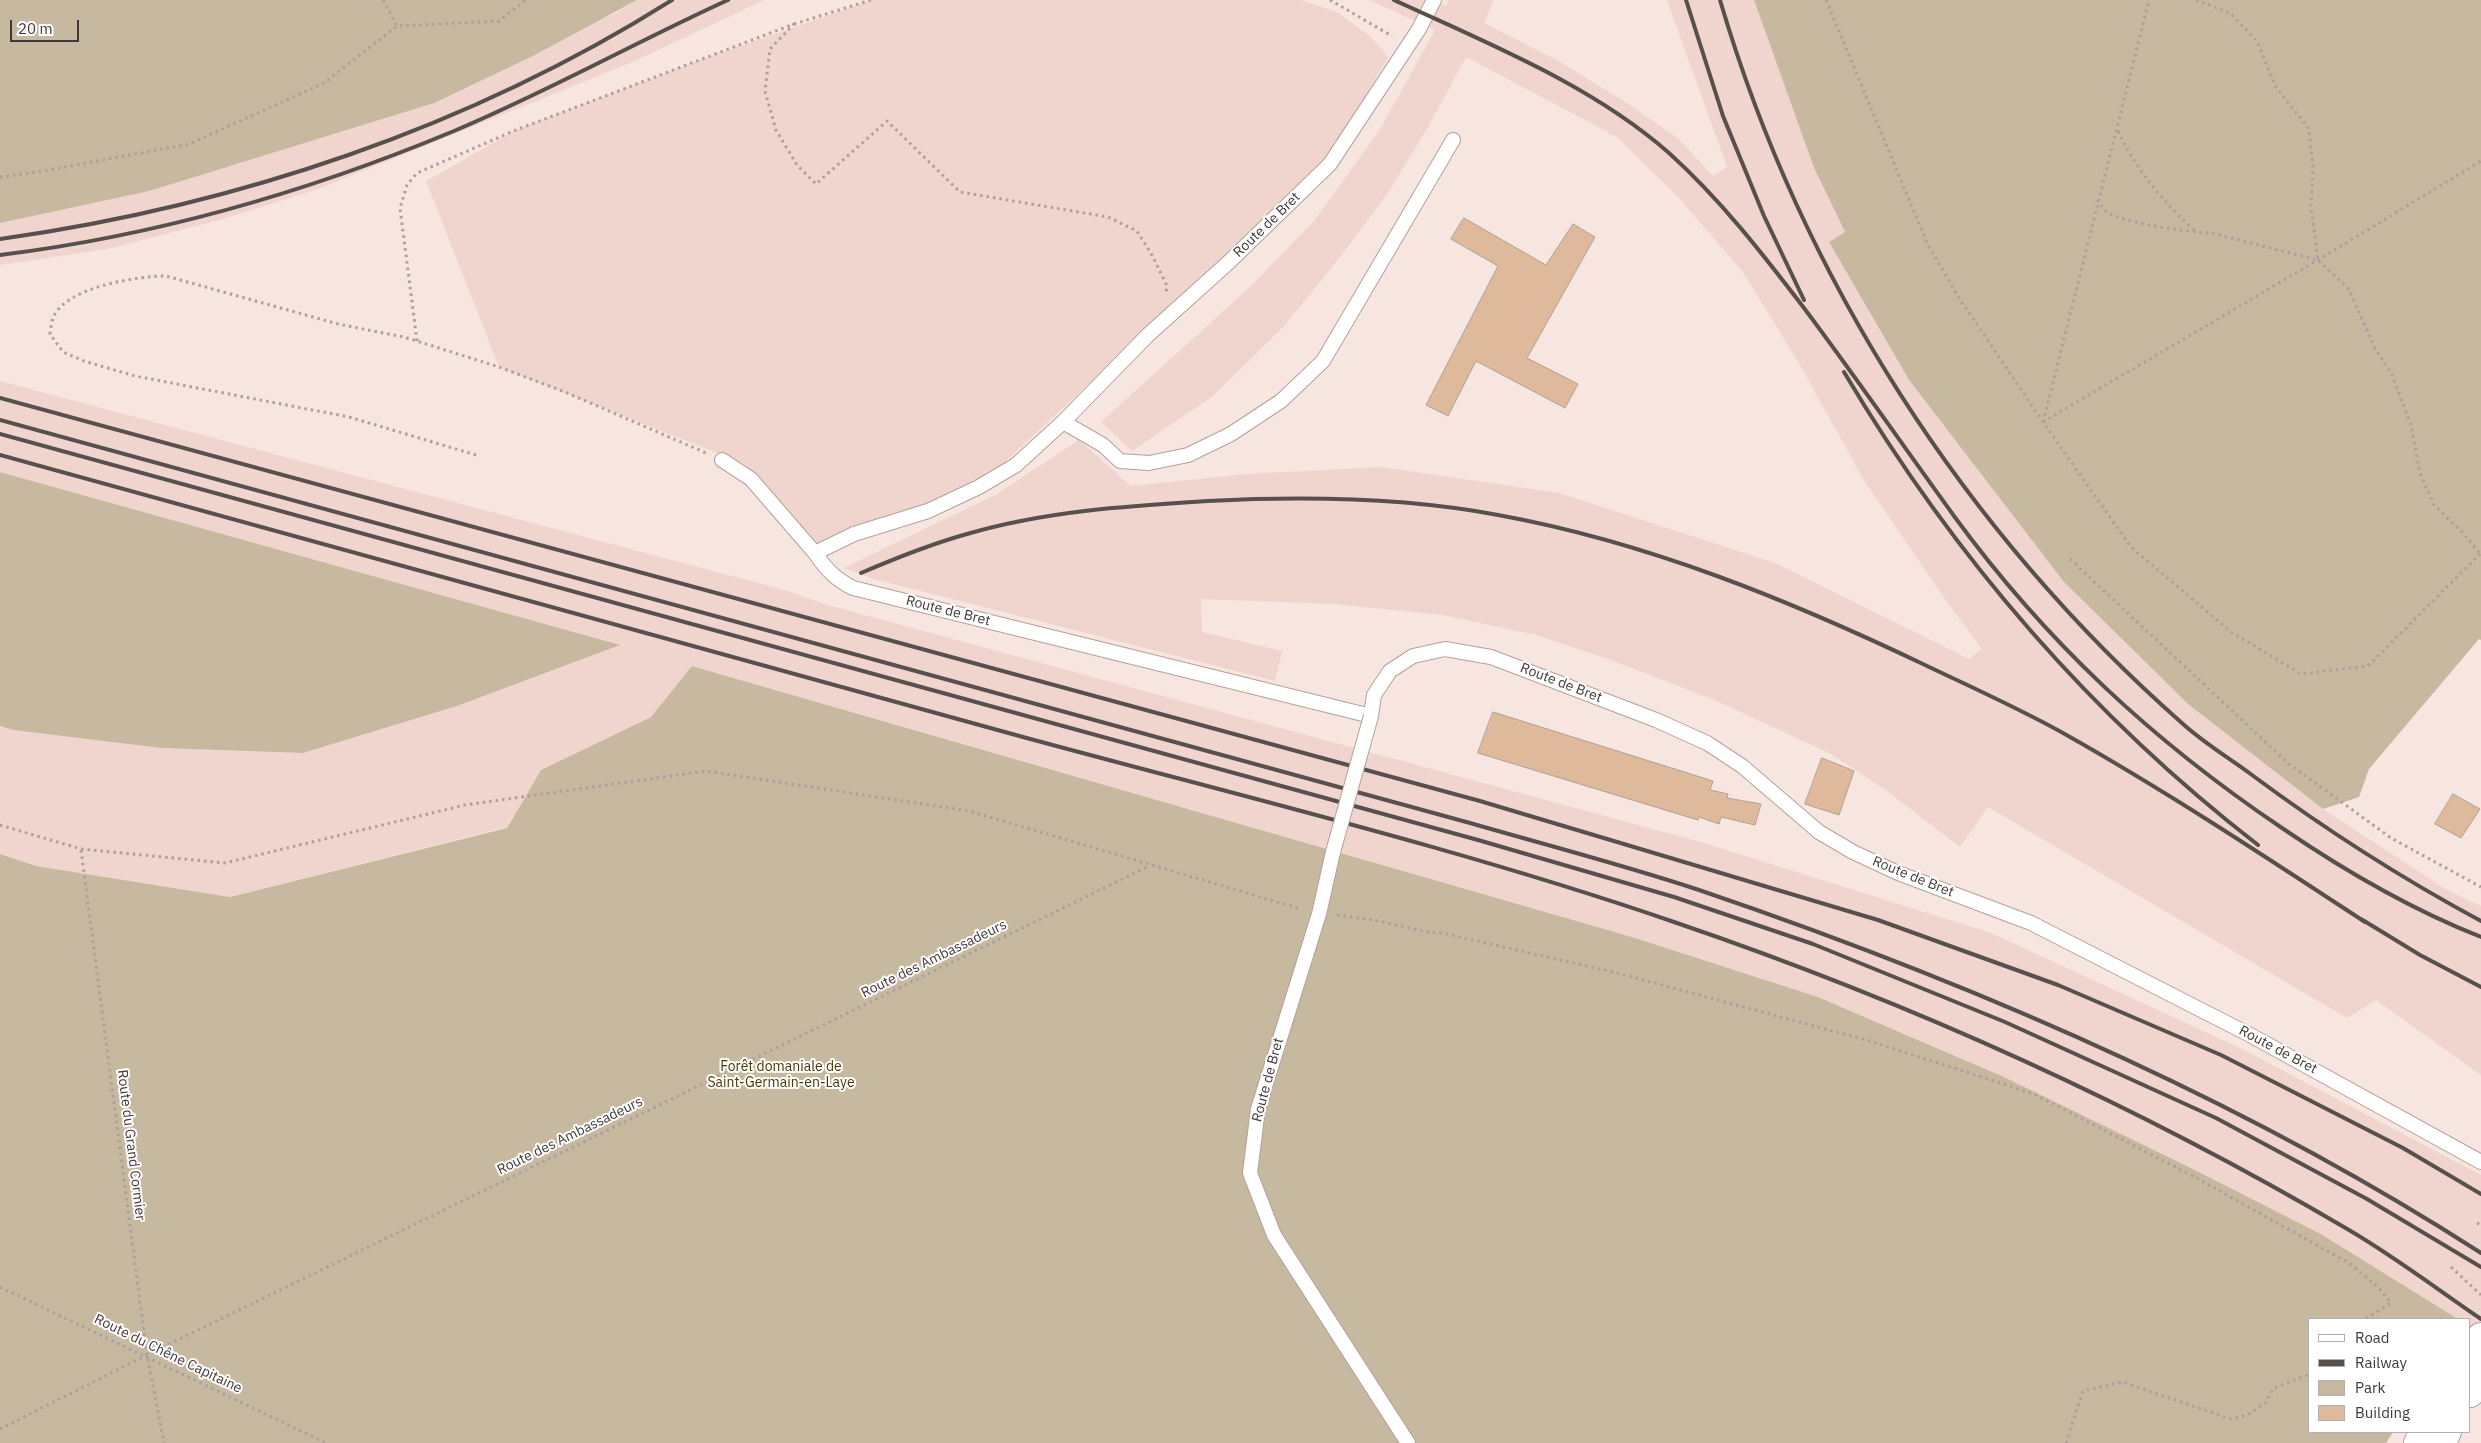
<!DOCTYPE html>
<meta charset="utf-8">
<style>
body{margin:0}
#map{position:relative;width:2481px;height:1443px;overflow:hidden;background:#f7e5e0;font-family:"IBM Plex Sans",sans-serif}
canvas{display:block}
.legend{position:absolute;left:2308px;top:1318px;width:162px;height:115px;box-sizing:border-box;background:#fff;border:1px solid #b2afaf;margin:0;padding:6px 9px;list-style:none;font-size:15px;color:#3f3836}
.legend li{display:flex;align-items:center;gap:10px;height:25px}
.legend b{width:25px;border:1px solid #b2afaf}
.scale{position:absolute;left:10px;top:20px;width:69px;height:22px;box-sizing:border-box;border:2px solid #3f3836;border-top:0;padding-left:6px;font-size:15px;line-height:18px;white-space:nowrap;color:#3f3836;-webkit-text-stroke:4px #fff;paint-order:stroke}
</style>
<div id="map">
<canvas width="2481" height="1443"></canvas>
<ul class="legend">
<li><b style="height:6px;background:#fff"></b>Road</li>
<li><b style="height:6px;background:#58504d"></b>Railway</li>
<li><b style="height:14px;background:#c7b99f"></b>Park</li>
<li><b style="height:14px;background:#dfb99b"></b>Building</li>
</ul>
<div class="scale">20 m</div>
</div>
<script>
const ctx = document.querySelector('canvas').getContext('2d');
ctx.lineJoin = 'round';
function paint(path, color) {
  ctx.fillStyle = color;
  ctx.fill(path, 'evenodd');
}
function trace(path, color, width, dash) {
  ctx.strokeStyle = color;
  ctx.lineWidth = width;
  ctx.lineCap = dash ? 'butt' : 'round';
  ctx.setLineDash(dash || []);
  ctx.stroke(path);
}
function write(font, color, halo, rows, align = 'center') {
  ctx.font = font + ' "IBM Plex Sans",sans-serif';
  ctx.lineWidth = 4;
  ctx.setLineDash([]);
  ctx.textBaseline = 'middle';
  ctx.strokeStyle = halo;
  ctx.fillStyle = color;
  for (const [text, x, y, turn = 0] of rows) {
    ctx.save();
    ctx.translate(x, y);
    ctx.rotate((+turn || 0) * Math.PI / 180);
    ctx.textAlign = isNaN(turn) ? turn : align;
    if (halo) ctx.strokeText(text, 0, 0);
    ctx.fillText(text, 0, 0);
    ctx.restore();
  }
}
paint(new Path2D(`
 M637 0H764L635 61 318 189 220 220 107 249 0 265V223L614 14Z
 M872 0H1300L1337 12 1371 37 1388 57 1327 163 981 484 815 548 745 464 499 367 426 181 516 130 703 59Z
 M1369 0H1434L1446 6 1449 0H1494L1484 23 1557 60 1627 103 1679 139 1713 176 1727 167 1667 0H1754L1814 168 1845 233 1829 242 1909 380 2064 582 2188 704 2323 809 2447 890 2481 906V1075L2376 1000 2347 1018 1988 807 1960 847 1887 791 1831 754 1717 701 1611 660 1536 635 1443 615 1333 604 1201 599 1202 632 1282 651 1275 681 874 579 844 568 997 494 1079 440 1131 486 1246 474 1381 467 1559 493 1775 563 1969 659 1982 649 1945 599 1865 482 1800 365 1743 272 1679 198 1617 137 1466 57 1427 129 1387 194 1341 256 1284 326 1213 396 1132 451 1101 422 1251 286 1314 221 1379 131 1435 30Z
 M0 381 788 591 824 604 1704 843 1991 933 2240 1048 2481 1175V1335L2470 1327V1319H2458L2321 1234 2189 1167 2004 1077 1818 997 1632 937 693 666 651 717 541 770 507 827 230 897 36 866 0 854V726L13 730 161 748 303 753 457 706 619 645 0 472Z`), '#efd5ce');
paint(new Path2D(`
 M0 0H637L533 56 434 103 149 191 0 223Z
 M1754 0H2481V640L2479 639 2369 769 2359 797 2323 809 2188 704 2064 582 1909 380 1829 242 1845 232 1814 168Z
 M0 472 620 645 457 706 303 753 161 748 13 730 0 726Z
 M692 666 1632 937 1818 997 2004 1077 2189 1167 2321 1234 2458 1319H2310V1432H2393L2386 1443H0V854L36 866 230 897 507 828 541 770 651 717Z`), '#c7b99f');
const building = new Path2D(`
 M1464 218 1546 265 1573 224 1595 237 1527 358 1578 384 1565 408 1476 361 1448 416 1426 405 1498 266 1451 239Z
 M1493 712 1713 781 1710 790 1728 794 1727 798 1761 804 1755 825 1721 817 1719 824 1699 817 1698 820 1478 753Z
 M1822 758 1854 771 1839 815 1805 804Z
 M2453 794 2480 809 2461 838 2435 824Z`);
paint(building, '#dfb99b');
trace(building, '#ada197', 1);
const lane = new Path2D(`
 M1434 0 1419 29 1330 164 1229 262 1148 335 1063 422 1016 465 979 487 928 511 854 534 815 553C826 569 835 579 853 588L1371 716 1374 695 1390 671 1413 656 1445 649 1491 657 1656 720 1707 743 1742 766 1819 832 1853 852 1898 873 2031 923 2252 1036 2481 1162
 M1063 422 1103 445 1120 461 1149 463 1188 455 1231 434 1281 401 1323 361 1453 140
 M722 460 751 479 815 553
 M1333 852 1319 914 1258 1109 1250 1173 1274 1235 1408 1443`);
const primary = new Path2D(`
 M2470 1356 2481 1337
 M2470 1393 2481 1374
 M2418 1443 2424 1432
 M2441 1443 2447 1432`);
trace(lane, '#b2a29c', 16);
trace(primary, '#b2a29c', 30);
trace(new Path2D(`
 M383 0 397 26
 M1330 0 1392 36
 M1826 0 1927 243 1959 298 2043 422 2131 547 2231 632 2301 674 2368 666 2480 554
 M2196 0 2230 13 2257 41 2276 87 2309 129 2313 168 2311 208 2318 260
 M794 24 871 0
 M2118 131C2139 174 2161 199 2196 232
 M0 177 38 172 189 144 324 83 397 26 499 21 526 0
 M2097 200C2101 205 2105 212 2110 214 2132 224 2187 232 2211 233L2318 260 2348 288 2376 350 2392 375 2411 425 2420 473 2434 505 2463 533 2481 555
 M417 341 400 208 407 185 417 173 516 130 794 24 770 49 765 91 776 130 797 165 816 184 887 121 960 192 1108 217 1137 231 1152 255 1167 286 1166 293
 M2043 422 2318 260 2481 161
 M2043 422 2149 0
 M476 455 349 417 135 376 84 361 63 352 50 334C51 329 51 323 53 318 65 287 138 276 166 276L338 324 404 337 499 367 565 392 706 453
 M2070 559 2289 764 2391 838 2481 887
 M0 825 81 849 225 863 465 805 706 771 969 811 1301 909
 M81 850 147 1355 164 1443
 M1337 915 1374 920 1432 933H1442L1617 973 1870 1041 2034 1094 2191 1175 2349 1263 2378 1287 2391 1303 2365 1319
 M2477 1223 2481 1225
 M2451 1267 2481 1295
 M0 1287 326 1443
 M0 1429 147 1355 1149 866
 M2066 1443 2083 1391 2122 1382 2231 1419 2247 1415 2265 1403 2274 1388 2310 1374`), '#ad9f9c', 3, [2.5, 4]);
trace(lane, '#fff', 14);
trace(primary, '#fff', 28);
trace(new Path2D(`
 M1394 0C1487 43 1592 85 1669 153 1720 199 1762 253 1804 308 1855 376 1904 447 1954 516 2046 642 2153 741 2282 828 2345 871 2410 909 2481 937
 M1686 0 1723 116 1764 216 1804 300
 M1720 0C1802 279 1965 532 2183 724 2204 743 2229 758 2252 775 2326 830 2401 878 2481 921
 M0 239C236 206 471 127 672 0
 M0 255C155 236 310 191 454 131 547 92 636 42 728 0
 M1844 372C1952 554 2090 715 2258 845
 M0 398 1480 801 1878 920 2058 985 2221 1055 2403 1148 2481 1194
 M0 420 1470 823C1546 845 1624 865 1699 890 1967 981 2242 1099 2481 1253
 M0 434 1478 840 1674 897 1813 944 2005 1022 2216 1118 2367 1199 2481 1267
 M0 455C341 550 682 644 1023 737 1240 796 1462 849 1674 922 1909 1002 2135 1104 2349 1230 2395 1257 2437 1289 2481 1319
 M861 573C896 558 931 544 967 534 1046 511 1127 506 1208 501 1304 496 1403 497 1498 515 1647 542 1789 600 1925 665 1971 687 2018 708 2063 733 2166 791 2266 857 2365 922
 M2361 919 2420 955 2481 987`), '#58504d', 4);
const laneBridge = new Path2D(`
 M1333 852 1371 716`);
trace(laneBridge, '#b2a29c', 16, []);
trace(laneBridge, '#fff', 14);
write('14px', '#3f3836', '#fff', [
 ["Route de Bret",1267,225,-44],
 ["Route de Bret",948,611,14],
 ["Route de Bret",1561,683,21],
 ["Route de Bret",1913,877,22],
 ["Route des Ambassadeurs",934,959,-26],
 ["Route de Bret",2278,1050,28],
 ["Route de Bret",1268,1080,-75],
 ["Route des Ambassadeurs",570,1136,-26],
 ["Route du Grand Cormier",131,1145,83],
 ["Route du Chêne Capitaine",168,1354,26]
]);
write('14px', '#4c3500', '#fff', [
 ["Forêt domaniale de",781,1067],
 ["Saint-Germain-en-Laye",781,1083]
]);
</script>
